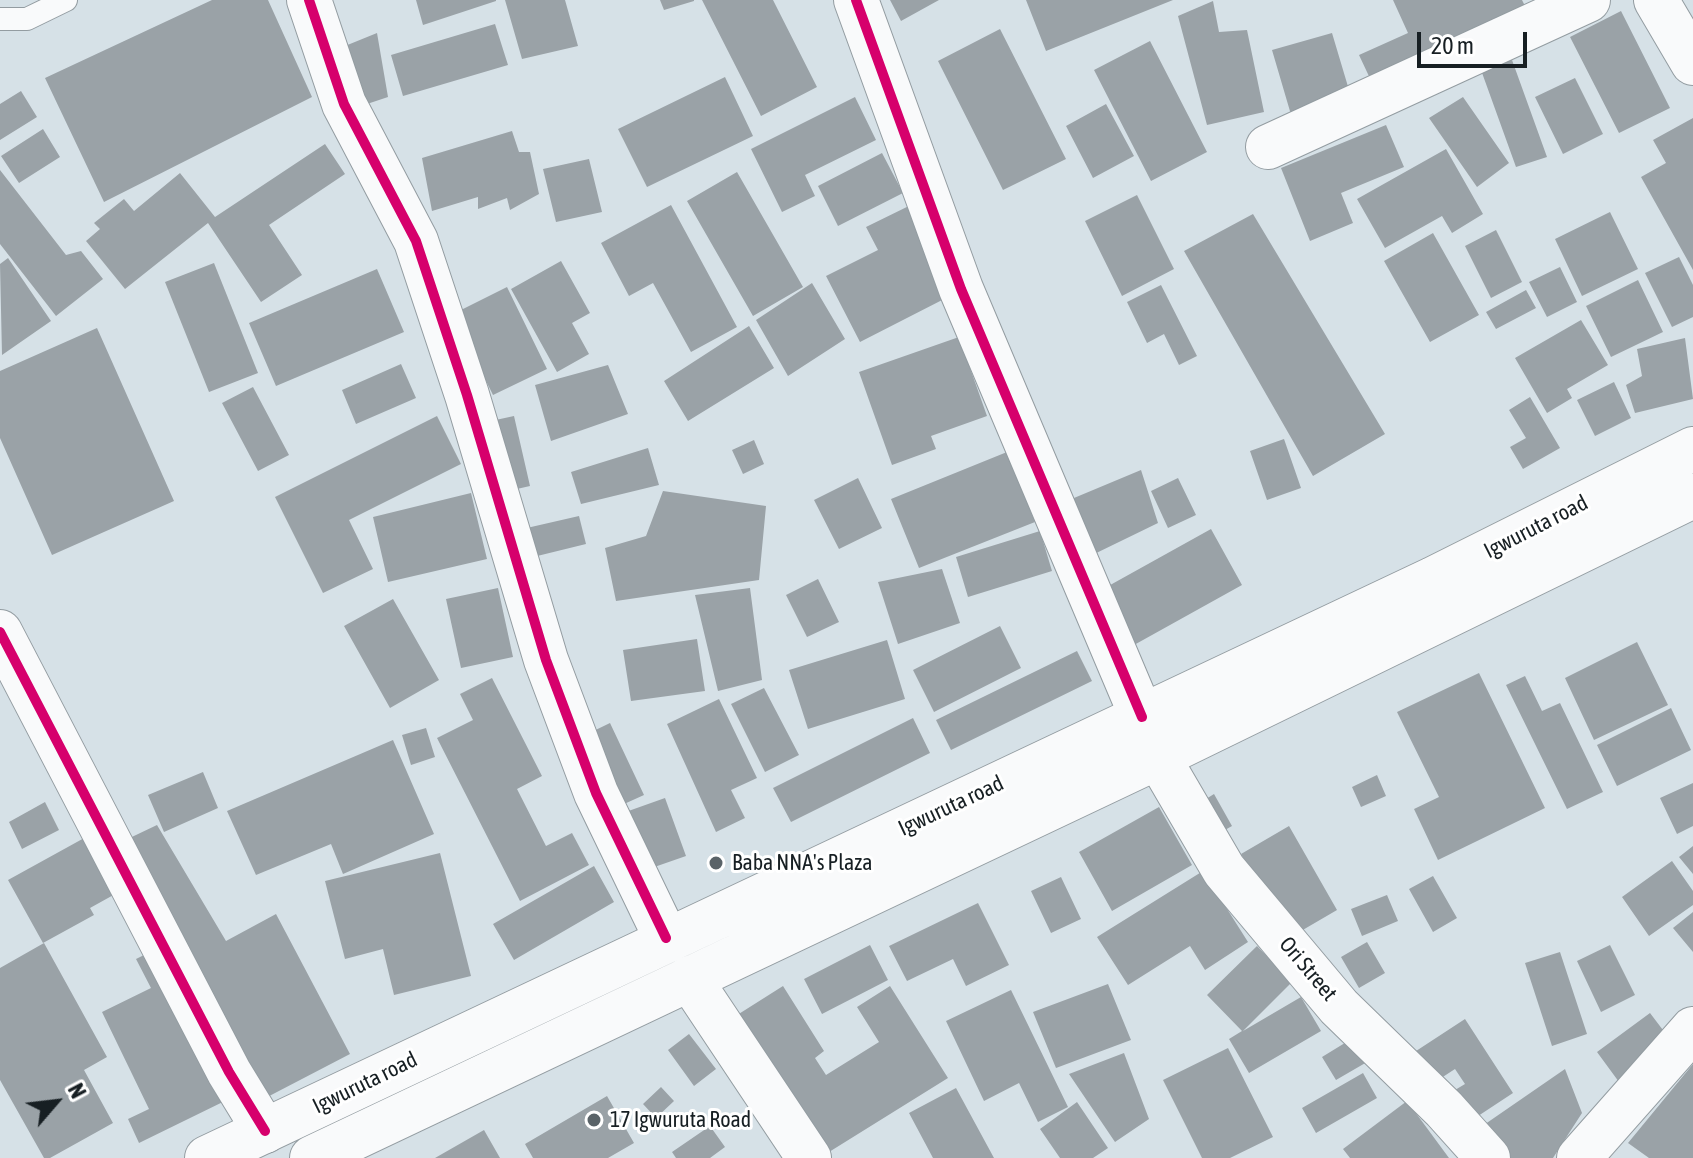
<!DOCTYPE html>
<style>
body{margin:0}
#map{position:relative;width:1693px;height:1158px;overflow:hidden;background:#d6e1e7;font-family:"Asap Condensed",sans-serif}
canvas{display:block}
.north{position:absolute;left:16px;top:1062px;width:80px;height:80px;-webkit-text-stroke:6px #fff;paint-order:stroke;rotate:62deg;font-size:22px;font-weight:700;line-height:32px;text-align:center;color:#171f23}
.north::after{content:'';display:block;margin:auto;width:28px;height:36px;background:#171f23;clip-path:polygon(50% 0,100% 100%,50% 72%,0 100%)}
.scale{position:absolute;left:1417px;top:32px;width:110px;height:36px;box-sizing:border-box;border:4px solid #171f23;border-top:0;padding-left:10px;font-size:24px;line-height:28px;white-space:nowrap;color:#171f23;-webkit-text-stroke:6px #fff;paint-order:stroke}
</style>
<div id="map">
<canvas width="1693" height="1158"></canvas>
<div class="north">N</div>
<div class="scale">20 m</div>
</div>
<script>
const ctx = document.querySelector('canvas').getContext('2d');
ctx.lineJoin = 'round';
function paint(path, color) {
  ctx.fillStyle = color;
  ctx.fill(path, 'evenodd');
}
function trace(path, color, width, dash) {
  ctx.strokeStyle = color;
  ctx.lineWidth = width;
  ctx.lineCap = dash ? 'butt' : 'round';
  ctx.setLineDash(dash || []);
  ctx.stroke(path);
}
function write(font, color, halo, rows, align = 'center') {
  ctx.font = font + ' "Asap Condensed",sans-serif';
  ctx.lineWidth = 6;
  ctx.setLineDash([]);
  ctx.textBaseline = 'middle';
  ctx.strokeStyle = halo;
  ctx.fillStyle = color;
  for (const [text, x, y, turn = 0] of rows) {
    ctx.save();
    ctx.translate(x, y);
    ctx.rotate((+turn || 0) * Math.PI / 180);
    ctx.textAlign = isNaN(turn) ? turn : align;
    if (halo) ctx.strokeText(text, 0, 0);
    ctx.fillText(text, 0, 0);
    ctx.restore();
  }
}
paint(new Path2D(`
 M212 0H268L312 97 104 202 45 78Z
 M416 0H496V1L423 25Z
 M505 0H565L578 46 522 59Z
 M660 0H694V1L664 10Z
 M702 0H773L817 87 761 116Z
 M890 0H939L901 21Z
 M1026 0H1173L1046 51Z
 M1393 0H1522L1531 18 1375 89 1359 55 1408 33Z
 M1213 1 1219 32 1247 30 1264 112 1207 125 1178 16Z
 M1621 11 1670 108 1619 133 1570 37Z
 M495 24 508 65 403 96 391 55Z
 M1000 29 1066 159 1003 190 938 61Z
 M377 33 388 97 364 105 345 46Z
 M1332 33 1352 100 1292 118 1272 50Z
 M1150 41 1207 152 1151 181 1094 70Z
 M1512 60 1547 157 1516 167 1481 70Z
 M725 77 753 136 647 187 618 129Z
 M1575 78 1603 134 1563 154 1535 97Z
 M21 91 37 117 0 140V104Z
 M855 97 876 140 805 175 815 196 782 212 751 149Z
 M1463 97 1509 163 1477 187 1429 118Z
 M1106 104 1134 156 1093 178 1066 126Z
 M1693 118V270L1641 177 1666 163 1653 140Z
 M1386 125 1404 167 1341 193 1353 223 1310 241 1281 168Z
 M43 129 60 157 19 183 1 156Z
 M512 131 519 152H530L539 194 510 210 507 198 478 209V197L432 211 422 158Z
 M325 144 345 174 269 225 302 275 261 302 208 223 125 289 86 241 100 229 94 223 124 199 134 211 180 173 215 217Z
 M1446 149 1483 214 1452 233 1442 216 1385 248 1357 199Z
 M882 153 903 193 838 226 818 186Z
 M589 159 602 212 556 222 543 169Z
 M0 170 66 255 81 251 103 279 56 316 0 244Z
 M737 172 803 287 753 316 687 201Z
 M1137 195 1174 269 1122 296 1085 221Z
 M917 202 948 297 860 342 826 276 878 250 866 227Z
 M671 205 737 327 691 352 653 283 629 296 601 243Z
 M1610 212 1638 269 1582 296 1555 239Z
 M1253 214 1385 434 1313 476 1184 251Z
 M1496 230 1522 282 1491 298 1465 246Z
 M1433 233 1479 315 1430 342 1384 261Z
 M1679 257 1693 285V317L1672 327 1645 273Z
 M8 258 51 321 2 355 0 264Z
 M561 261 590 313 572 323 589 354 557 372 511 289Z
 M214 263 258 373 209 392 165 282Z
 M1560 267 1577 302 1547 317 1529 282Z
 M377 269 404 332 276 386 249 323Z
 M1638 280 1663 332 1611 357 1586 306Z
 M812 283 845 339 788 376 756 320Z
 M1161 285 1197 356 1179 365 1164 334 1147 343 1127 302Z
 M507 287 547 369 493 395 453 314Z
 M1526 290 1536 308 1496 329 1486 312Z
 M1581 320 1608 365 1567 389 1572 398 1547 413 1515 358Z
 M749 326 774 368 688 421 664 381Z
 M97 328 174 501 52 555 0 438V371Z
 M959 337 987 416 931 436 936 449 892 465 859 372Z
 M1685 338 1693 399 1635 413 1626 385 1642 376 1637 349Z
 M401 364 416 398 356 424 342 390Z
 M608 365 628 414 551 441 535 385Z
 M1614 382 1631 418 1595 436 1577 400Z
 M253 387 289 455 258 471 222 403Z
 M1530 397 1560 448 1523 469 1510 447 1526 438 1509 410Z
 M437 416 461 464 349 520 373 569 323 593 275 497Z
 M514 416 530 486 508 491 491 421Z
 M1284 439 1301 488 1267 500 1250 451Z
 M754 440 764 464 743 474 732 450Z
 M648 448 659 485 581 504 571 472Z
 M1007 452 1035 522 919 568 891 499Z
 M1141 470 1158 523 1084 559 1062 503Z
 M858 478 882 528 839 549 814 500Z
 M1178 478 1196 515 1168 528 1151 491Z
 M663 491 766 506 759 580 616 601 605 548 646 536Z
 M471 493 487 559 388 582 373 517Z
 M579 516 586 544 525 559 518 530Z
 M1211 529 1242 585 1125 650 1094 594Z
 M1040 531 1052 571 968 597 956 557Z
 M942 569 960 623 898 644 878 582Z
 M818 579 839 622 807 637 786 595Z
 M498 588 513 657 461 668 446 599Z
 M750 588 762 680 718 691 695 595Z
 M393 599 439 680 390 708 344 626Z
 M1000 626 1021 668 934 712 913 670Z
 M697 639 705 691 631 701 623 650Z
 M887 640 905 699 808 729 789 670Z
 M1637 642 1668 705 1594 740 1565 678Z
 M1077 651 1092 681 951 750 936 720Z
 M1479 673 1545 808 1438 860 1414 809 1439 797 1397 712Z
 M1525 676 1542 711 1560 703 1603 792 1567 809 1506 685Z
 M492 678 542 776 517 789 546 846 572 833 589 865 520 901 437 738 473 720 460 694Z
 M764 688 799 755 765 772 731 704Z
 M719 699 757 778 731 790 745 818 716 832 667 724Z
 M1671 708 1691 750 1617 786 1597 745Z
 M913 718 930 753 791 822 773 788Z
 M610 723 644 795 613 809 579 738Z
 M426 728 435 757 411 765 402 735Z
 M393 740 434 834 343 874 331 844 256 875 227 811Z
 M203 772 218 808 164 832 148 795Z
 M1377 775 1386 796 1361 807 1352 787Z
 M1693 783V826L1677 834 1660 798Z
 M1214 794 1232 826 1216 835 1198 804Z
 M665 798 686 856 640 872 620 814Z
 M45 802 59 830 22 849 9 822Z
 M1159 807 1192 865 1112 911 1079 852Z
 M157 825 226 941 276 914 350 1054 252 1105 115 845Z
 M1289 826 1337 910 1289 938 1241 854Z
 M86 837 117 893 90 908 94 915 43 943 8 880Z
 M1693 846V874L1679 857Z
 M440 853 471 976 394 995 383 949 345 959 325 881Z
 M1672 861 1693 891V905L1649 936 1622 897Z
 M594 866 614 902 514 960 493 924Z
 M1203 871 1248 942 1205 970 1190 946 1128 985 1097 937Z
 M1433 876 1457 918 1433 932 1409 889Z
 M1061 877 1081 919 1051 933 1031 891Z
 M1387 895 1398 921 1362 936 1351 909Z
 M978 903 1009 965 966 986 953 959 907 981 889 946Z
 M1693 912V952L1673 928Z
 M1367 942 1385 973 1359 988 1341 957Z
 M44 943 107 1057 84 1070 113 1123 50 1158H44L0 1080V968Z
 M870 945 888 980 822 1014 804 979Z
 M1610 945 1635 995 1601 1012 1577 961Z
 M1257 946 1292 982 1243 1031 1301 997 1321 1031 1249 1073 1229 1039 1242 1031 1207 995Z
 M160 947 233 1097 139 1143 128 1119 149 1109 102 1012 151 988 136 959Z
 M1560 952 1587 1034 1552 1046 1525 963Z
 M1108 984 1131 1040 1056 1068 1033 1012Z
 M783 986 824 1051 815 1058 826 1075 879 1042 857 1007 890 986 948 1078 821 1157 734 1017Z
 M1011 990 1068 1107 1038 1122 1019 1083 984 1101 946 1021Z
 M1650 1013 1672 1042 1619 1082 1597 1052Z
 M1465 1019 1513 1093 1469 1122 1450 1093 1465 1084 1455 1069 1432 1084 1413 1053Z
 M689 1034 716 1069 694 1086 668 1050Z
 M1353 1038 1367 1062 1336 1080 1322 1057Z
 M1228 1048 1273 1137 1230 1158H1202L1163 1080Z
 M1124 1053 1149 1119 1115 1142 1069 1074Z
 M1693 1064V1158H1649L1628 1143Z
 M1565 1069 1582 1113 1553 1158H1504L1478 1129Z
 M1363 1073 1377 1098 1316 1133 1302 1108Z
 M661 1087 674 1101 656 1118 643 1104Z
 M956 1088 994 1158H933L909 1113Z
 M607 1096 634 1143 608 1158H533L525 1144Z
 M1407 1101 1449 1158H1350L1343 1149Z
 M1077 1102 1108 1148 1093 1158H1060L1040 1129Z
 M710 1126 725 1147 710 1158H676L672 1152Z
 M484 1130 500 1158H435Z`), '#9aa2a7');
const lane = new Path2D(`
 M0 19H27L66 0`);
const street = new Path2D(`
 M309 0 344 104 416 241 467 395 546 660 596 793 666 938
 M856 0 961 289 1142 717
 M1656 0 1693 63
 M1268 147 1588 0
 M0 632 229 1072 265 1131
 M1158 757 1224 870 1339 1007 1444 1109 1488 1158
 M689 978 809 1158
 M1579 1158 1693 1029`);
const secondary = new Path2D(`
 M207 1158 1433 579 1693 449
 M312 1158 1158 757 1693 496`);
trace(lane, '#939ca1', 24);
trace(street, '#939ca1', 46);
trace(secondary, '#939ca1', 46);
trace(lane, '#f9fafb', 22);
trace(street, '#f9fafb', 44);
trace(secondary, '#f9fafb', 44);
trace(new Path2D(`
 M309 0 344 104 416 241 467 395 546 660 596 793 666 938
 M856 0 961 289 1142 717
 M0 632 229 1072 265 1131`), '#d6006c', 10);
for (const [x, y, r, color] of [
 [716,863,8,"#5a6368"],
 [594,1120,8,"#5a6368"]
]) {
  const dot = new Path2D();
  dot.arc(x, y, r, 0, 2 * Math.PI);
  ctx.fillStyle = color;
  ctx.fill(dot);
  trace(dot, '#fff', 3);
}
write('22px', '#171f23', '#fff', [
 ["Igwuruta road",1536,527,-27],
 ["Igwuruta road",951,806,-25],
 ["Ori Street",1308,969,50],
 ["Igwuruta road",365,1083,-26]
]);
write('22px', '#171f23', '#fff', [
 ["Baba NNA's Plaza",732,863],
 ["17 Igwuruta Road",610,1120]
], 'left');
</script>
